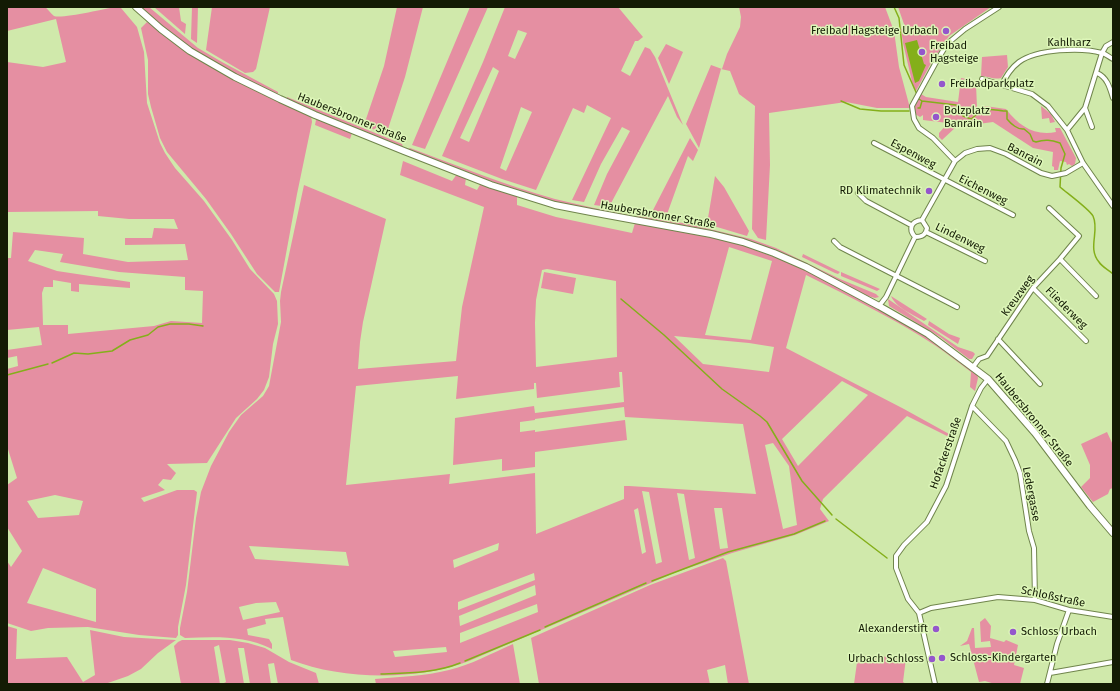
<!DOCTYPE html>
<meta charset="utf-8">
<style>
body{margin:0}
#map{position:relative;width:1120px;height:691px;overflow:hidden;background:#d0e9ab;font-family:"Fira Sans",sans-serif}
canvas{display:block}
.frame{position:absolute;inset:0;border:8px solid #131b04;pointer-events:none}
</style>
<div id="map">
<canvas width="1120" height="691"></canvas>
<div class="frame"></div>
</div>
<script>
const ctx = document.querySelector('canvas').getContext('2d');
ctx.lineJoin = 'round';
function paint(path, color) {
  ctx.fillStyle = color;
  ctx.fill(path, 'evenodd');
}
function trace(path, color, width, dash) {
  ctx.strokeStyle = color;
  ctx.lineWidth = width;
  ctx.lineCap = dash ? 'butt' : 'round';
  ctx.setLineDash(dash || []);
  ctx.stroke(path);
}
function write(font, color, halo, rows, align = 'center') {
  ctx.font = font + ' "Fira Sans",sans-serif';
  ctx.lineWidth = 3;
  ctx.setLineDash([]);
  ctx.textBaseline = 'middle';
  ctx.strokeStyle = halo;
  ctx.fillStyle = color;
  for (const [text, x, y, turn = 0] of rows) {
    ctx.save();
    ctx.translate(x, y);
    ctx.rotate((+turn || 0) * Math.PI / 180);
    ctx.textAlign = isNaN(turn) ? turn : align;
    if (halo) ctx.strokeText(text, 0, 0);
    ctx.fillText(text, 0, 0);
    ctx.restore();
  }
}
paint(new Path2D(`
 M7 7H45C48 9 51 14 54 16 62 19 104 9 115 7L121 8 137 27 144 52 147 103 160 143 165 153 175 168 204 201 232 240 250 269 274 294 277 301 278 324 273 344 269 377 264 390 257 399 236 418 207 463 167 464 176 473 171 480 163 479 158 485 165 490 141 498 144 502 177 490H194L197 492 186 585 178 627V635L176 638 139 635 88 627 48 628 31 631 7 623V561L11 567 22 551 7 527V485L17 478 7 446V369L18 366 17 356 7 358V350L42 345 39 327 7 330V258H11L13 232 84 238 83 254 128 262 188 260 185 244 125 245V238H152L154 228 178 229 174 219H129L98 216V211L7 212V62L43 67 66 62 56 19 7 31ZM35 250 63 254 60 262 119 272 185 277V290L203 291 202 323 171 321 154 326 68 334V325H43L42 293 44 287H53V280L71 283V291L79 292V284L130 288V282L57 271 28 261ZM55 495 83 501 79 515 38 518 27 501ZM43 568 96 589V622L27 603Z
 M141 7H149L198 48 222 62 278 92V94C229 72 178 46 141 7Z
 M154 7H179L181 21 186 24 185 34Z
 M192 7H198L197 43 191 39Z
 M212 7H270L256 69 253 72 245 73 206 50Z
 M397 7H423L405 77 386 135 364 125 384 66Z
 M470 7H488L425 149 412 145Z
 M505 7H618L643 37 638 41H635L621 71 630 76 645 47 650 49 655 57 683 125 677 117 668 96 609 207 594 205 607 174 630 131 622 127 601 164 584 202 572 200 611 118 587 105 584 113 573 108 536 190 502 179 442 156 483 62ZM518 30 527 33 515 59 508 56ZM493 67 499 71 469 142 460 138ZM521 107 532 112 506 171 500 168Z
 M739 7H885L894 31 899 67 910 108H877L846 102 769 113 770 165 766 240 758 238 752 229 755 106 739 94 730 71 721 69 699 148 686 124 711 65 722 69 727 54 740 27 741 17Z
 M898 7H991L949 36 930 65 916 91 913 86 903 43 901 29 905 27Z
 M147 22 149 23 188 53 213 68 311 115 312 122 297 194 279 292H275L257 274 231 234 206 199 167 152 160 138 151 107 148 94V60L141 28Z
 M666 44 683 52 669 84 658 58Z
 M1007 55 1008 67 1001 78C994 80 988 76 981 76L982 57Z
 M961 78 973 80 976 84 977 108 985 106 1006 109C1019 126 1034 136 1056 132L1055 128H1060L1076 158 1075 164 1072 166 1069 164 1067 165 1066 162 1060 161 1058 170H1054V167L1052 166 1053 152 1033 148 993 122 956 127 942 140 939 137V133L948 123 923 120V115L920 117 915 114 914 108 921 94 926 97 958 102Z
 M287 97 402 144 403 147 340 122 287 99Z
 M1041 106 1051 114 1055 122 1050 123 1049 118 1042 119Z
 M318 119 352 133 350 139 315 125 316 120Z
 M690 138 698 150 693 161 688 156 666 217 651 214Z
 M410 148C458 166 505 185 555 199 579 205 604 210 629 215L631 217C604 212 578 208 553 201 503 187 456 168 408 149Z
 M403 161 452 181 457 174 466 178 465 185 477 190 481 183 517 196V205L556 217 632 233 635 223 710 236 745 246 803 268 922 333 977 374 978 378 975 391 970 387 971 372C959 363 948 354 936 346 895 319 850 297 806 275L786 348 904 409 951 435 949 437 907 416 823 499 820 509 829 521 795 535 732 553 674 573 469 661C416 681 343 680 291 660L283 617 265 619 266 624 247 629 248 635 269 639 272 644V649C244 635 215 637 185 638L180 635V628L187 592 196 518 201 492 211 466 229 432 241 415 263 396 269 386 281 322 280 301 281 292 304 185 386 219 363 322 360 342 358 369 456 361 462 307 484 207 400 175ZM729 247 772 261 751 340 705 335ZM547 269 616 281 617 357 536 367 535 323 536 300 542 270ZM674 336 749 343 774 347 769 372 703 364ZM619 372H622L624 402 535 413 534 406 455 418 453 465 502 459V471L535 467V452L627 440 625 420 535 432V430L520 432V422L535 420V419L624 407 625 417 743 424 756 494 629 486H624V499L536 534 535 473 449 484 450 474 346 485 356 386 458 376 456 399 534 389V383H536L537 398 620 387ZM842 381 868 395 798 466 782 439ZM773 443 789 466 797 525 783 529 765 445ZM642 491 649 492 662 562 656 564ZM677 493 684 494 695 558 689 560ZM638 508 646 552 642 554 634 510ZM714 508H722L728 548 720 549ZM499 543 498 550 454 568 453 560ZM249 546 346 552 349 566 255 559ZM534 573 535 580 458 610V602ZM535 585 536 595 460 626 459 616ZM276 602 280 612 243 620 239 607 256 603ZM537 604 538 612 460 643V633ZM446 647 447 652 395 657 393 651Z
 M715 176 724 187 749 231 747 236 707 224Z
 M638 216 689 224 751 239 776 248 840 279 876 294 879 297 875 298 868 296 807 265 713 232 636 217Z
 M803 254 840 272 838 274 835 273 802 257Z
 M544 272 576 278 573 294 541 288Z
 M841 272 880 289 877 291 841 276Z
 M891 296 927 319 924 321C914 315 896 308 891 296Z
 M888 299 958 347 973 352 975 354 972 359H969L940 337 894 309 889 306Z
 M929 321 949 334 960 338 958 344 928 325Z
 M1107 432 1113 445V488L1110 489 1108 494 1093 502 1081 487 1090 478V465L1081 444Z
 M723 558 726 561 749 684H728L725 665 707 670 710 684H539L531 638 650 585Z
 M985 618 991 626 990 638 1004 642 1006 640 1018 645 1014 665 1024 668 1020 684H995L985 681 979 682 969 644 960 646 967 641 972 628H974L975 648 991 647 990 641 981 642 980 622Z
 M7 626 17 629 16 659 67 657 83 682 95 675 90 630 124 637 176 640 158 653 141 669 128 676 105 684H7Z
 M182 640H230L248 643 265 648 289 662 316 673 319 684H278L274 663 268 664 271 684H250L244 648H238L244 684H222L226 682 219 645 214 647 220 684H181L174 646 178 642Z
 M513 644 520 684H376L375 679C400 677 425 676 449 670 471 665 492 653 513 644Z
 M858 655 906 658 903 682 906 684H854Z`), '#e58fa2');
paint(new Path2D(`
 M917 40 924 64 926 65 919 81 915 83 905 43Z`), '#84af1a');
trace(new Path2D(`
 M829 7H830
 M894 7 899 18 904 65 919 99 922 101 956 105 961 110 963 116 971 119C975 116 978 113 981 111 987 107 999 111 1007 111V119C1011 124 1018 130 1024 129L1030 134 1033 141 1036 142C1045 139 1051 140 1060 143L1065 154 1061 168 1060 187C1067 193 1089 209 1093 216 1100 231 1087 248 1099 262 1102 267 1109 270 1113 274
 M841 101 860 109 881 111H909
 M918 108H920L922 101
 M621 299 664 335 722 389 760 416 767 422 802 481 832 515
 M52 363 74 353 88 354 112 351 130 340 148 335 158 327 170 324H189L203 326
 M7 375 48 364
 M836 519 887 558
 M652 581 728 552 794 534 825 521
 M545 627 646 583
 M465 661 540 630
 M381 674C407 673 436 673 460 663`), '#84af1a', 1.5);
const street = new Path2D(`
 M1097 73C1107 77 1110 88 1113 98
 M982 79 1032 94 1048 106 1067 130 1083 163 1113 206
 M1002 84C1007 75 1011 68 1019 62 1037 49 1081 47 1102 53 1106 54 1109 57 1113 59
 M1085 108 1092 127
 M1067 130 1085 108 1102 53 1106 46 1113 42
 M874 143 1013 215
 M955 161 933 138 919 128 914 119 912 106 935 64 947 44 965 29 999 7
 M858 193 866 201 911 225
 M922 220 955 161 965 153 977 149 990 148 1006 154 1041 173 1052 176 1066 173 1083 163
 M926 232 985 261
 M915 237C922 237 926 235 927 228L922 220
 M915 237C908 229 911 221 922 220
 M834 241 840 247 957 307
 M1060 259 1096 296
 M1033 288 1086 341
 M879 306 886 297 915 237
 M998 339 1040 384
 M973 367 979 359 987 356 1033 288 1060 259 1079 236 1049 208
 M972 406 1006 441 1015 460 1020 473 1029 531 1034 548 1035 600
 M919 613 931 608 998 597 1035 600 1069 610 1113 617
 M1050 673 1113 662
 M935 684 919 613 908 599 896 568V556L904 545 927 522 946 486 972 406 981 388 988 379
 M1047 684 1057 644 1069 610`);
const secondary = new Path2D(`
 M136 7 161 29 190 51 235 77 280 99 315 115 404 151 491 185 555 205 591 212 711 234 743 242 774 253 806 267 879 306 928 334 988 379 1035 433 1090 506 1113 533`);
trace(street, '#70854c', 6);
trace(secondary, '#70854c', 8);
trace(street, '#fff', 4);
trace(secondary, '#fff', 6);
for (const [x, y, r, color] of [
 [946,31,4,"#9456cc"],
 [922,52,4,"#9456cc"],
 [942,84,4,"#9456cc"],
 [936,117,4,"#9456cc"],
 [929,191,4,"#9456cc"],
 [936,629,4,"#9456cc"],
 [1013,632,4,"#9456cc"],
 [942,658,4,"#9456cc"],
 [932,659,4,"#9456cc"]
]) {
  const dot = new Path2D();
  dot.arc(x, y, r, 0, 2 * Math.PI);
  ctx.fillStyle = color;
  ctx.fill(dot);
  trace(dot, '#ddf6b8', 1.5);
}
write('11px', '#131b04', '#ddf6b8', [
 ["Freibad Hagsteige Urbach",938,31,"right"],
 ["Freibad",930,46],
 ["Hagsteige",930,59],
 ["Freibadparkplatz",950,84],
 ["Bolzplatz",944,111],
 ["Banrain",944,124],
 ["RD Klimatechnik",921,191,"right"],
 ["Alexanderstift",928,629,"right"],
 ["Schloss Urbach",1021,632],
 ["Schloss-Kindergarten",950,658],
 ["Urbach Schloss",924,659,"right"]
], 'left');
write('11px', '#131b04', '#ddf6b8', [
 ["Kahlharz",1069,43],
 ["Haubersbronner Straße",352,118,22],
 ["Espenweg",913,154,28],
 ["Banrain",1025,155,27],
 ["Eichenweg",983,190,27],
 ["Haubersbronner Straße",658,215,10],
 ["Lindenweg",960,238,26],
 ["Kreuzweg",1018,296,-54],
 ["Fliederweg",1066,308,45],
 ["Haubersbronner Straße",1034,420,51],
 ["Hofackerstraße",946,453,-71],
 ["Ledergasse",1031,494,79],
 ["Schloßstraße",1053,597,12]
]);
</script>
